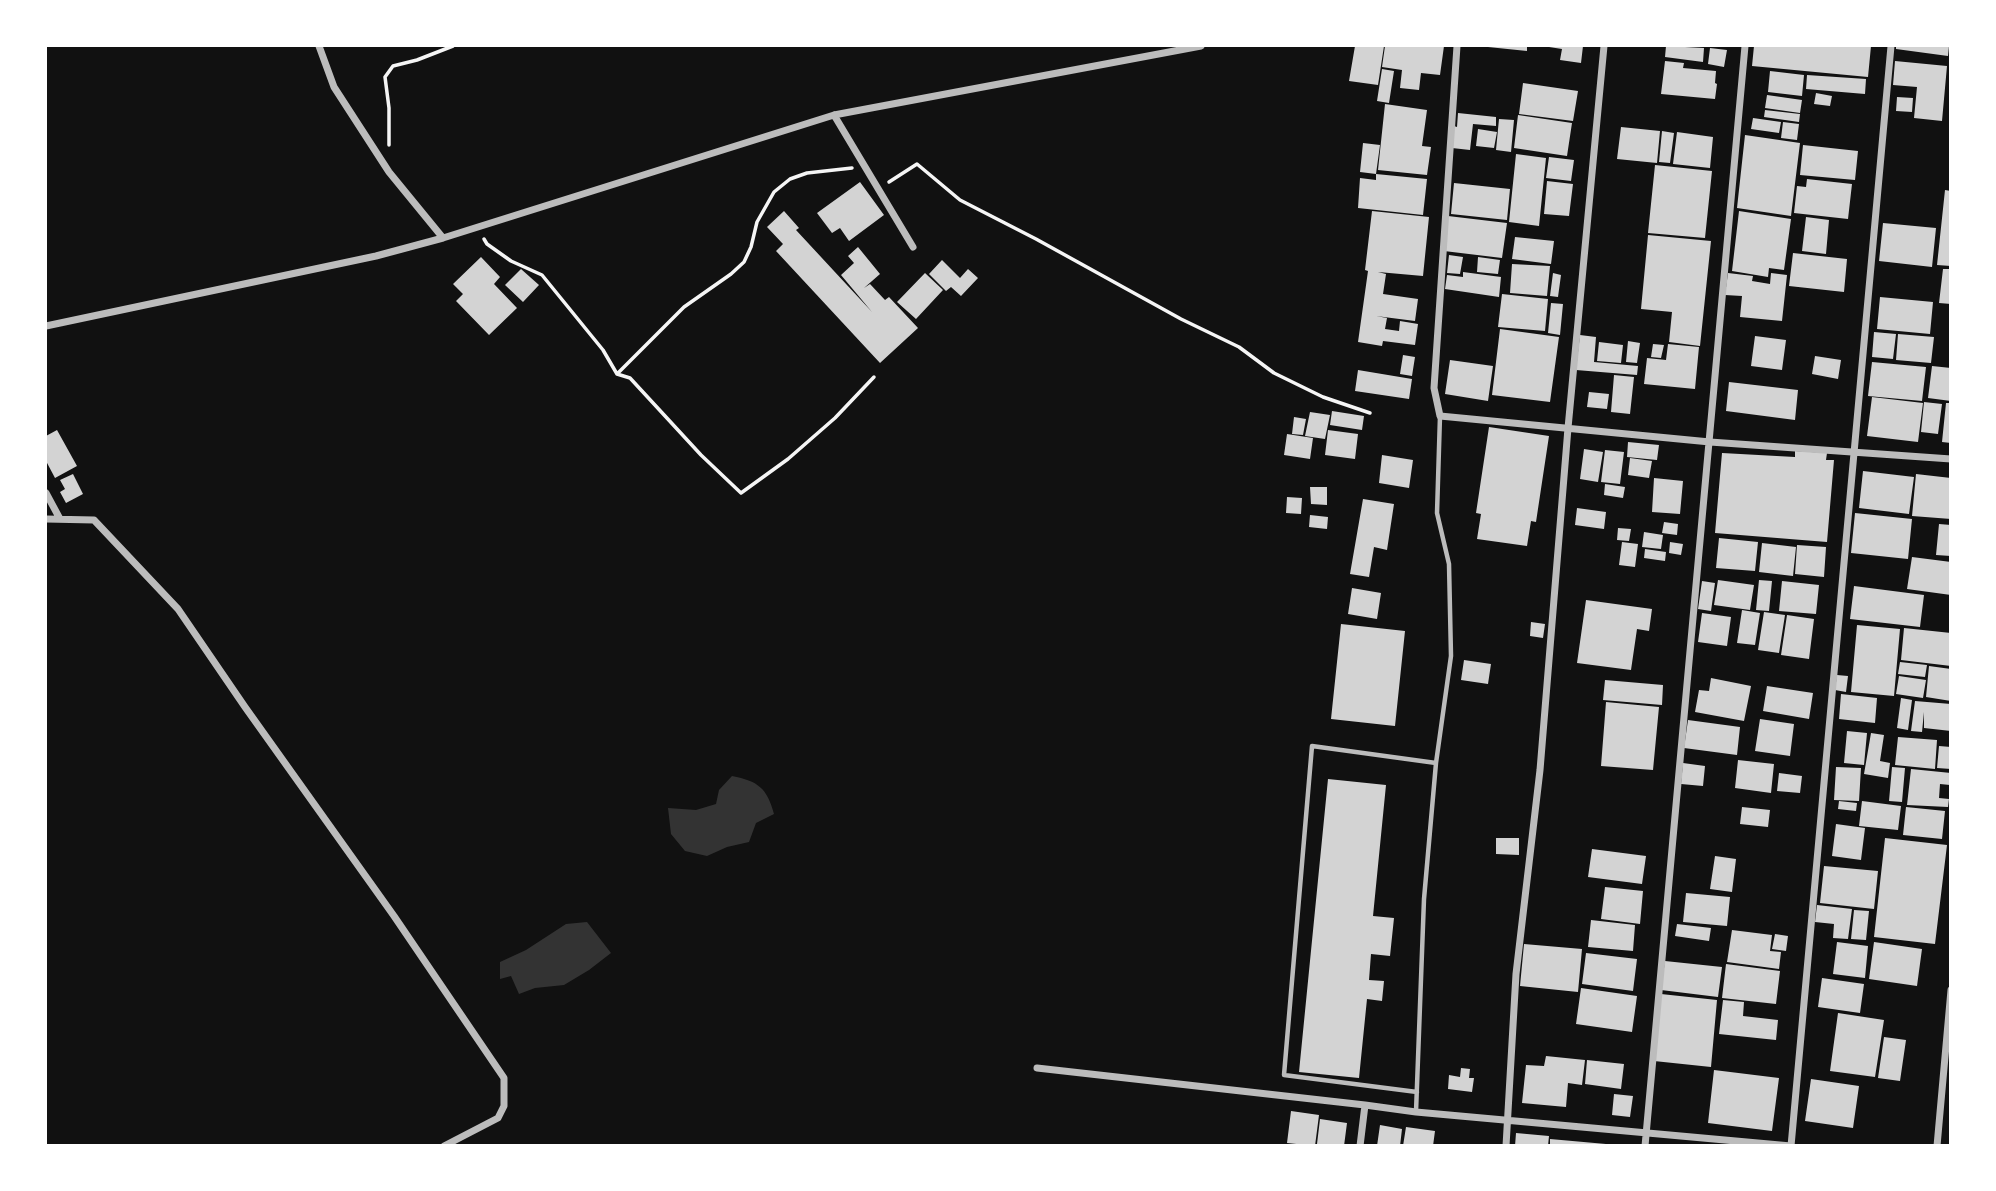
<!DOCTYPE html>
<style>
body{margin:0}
#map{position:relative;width:1996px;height:1191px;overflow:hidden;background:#111;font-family:"Varela Round",sans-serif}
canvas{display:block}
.frame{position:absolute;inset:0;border:47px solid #fff;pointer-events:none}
</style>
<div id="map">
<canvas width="1996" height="1191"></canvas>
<div class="frame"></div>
</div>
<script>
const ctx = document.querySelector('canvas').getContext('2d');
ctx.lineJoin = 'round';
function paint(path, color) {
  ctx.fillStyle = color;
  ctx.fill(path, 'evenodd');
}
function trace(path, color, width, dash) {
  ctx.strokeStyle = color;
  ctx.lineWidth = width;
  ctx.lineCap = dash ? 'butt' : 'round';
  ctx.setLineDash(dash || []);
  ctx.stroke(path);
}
paint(new Path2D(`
 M732 776C758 781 767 788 774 814L756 823 749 842 727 847 707 856 685 851 671 834 668 808 696 810 716 804 719 790Z
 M587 922 611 953 589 970 564 985 535 988 519 994 511 976 500 979V962L526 950 566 924Z`), '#333');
paint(new Path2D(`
 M1355 46H1384L1378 85 1349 81Z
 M1385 46H1444L1440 75 1421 73 1419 90 1400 88 1402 70 1382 67Z
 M1488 46H1527V51L1488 47Z
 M1549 46H1583L1581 63 1560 60 1562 49 1549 47Z
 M1666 46 1704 48 1703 62 1665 57Z
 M1754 46H1871L1868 77 1752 66Z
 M1896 46H1949L1948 56 1896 49Z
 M1710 48 1727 50 1724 67 1708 64Z
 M1665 61 1684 63 1683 68 1716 71 1715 83 1717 84 1715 99 1661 94Z
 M1895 61 1947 66 1942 121 1914 118 1917 87 1893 85Z
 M1382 69 1394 71 1389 103 1377 101Z
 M1770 71 1804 75 1802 96 1768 92Z
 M1807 75 1866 79 1865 94 1806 89Z
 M1523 83 1578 91 1573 121 1519 114Z
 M1816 93 1832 96 1830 106 1814 104Z
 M1767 95 1802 100 1800 113 1765 108Z
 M1897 97 1913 98 1912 112 1896 111Z
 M1385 104 1427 110 1422 146 1431 147 1427 175 1378 170Z
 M1765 110 1800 114 1799 122 1764 117Z
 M1458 113 1496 117V126L1473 124 1470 150 1452 148 1454 126 1457 127Z
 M1518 115 1572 123 1567 156 1514 148Z
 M1753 118 1781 122 1779 133 1751 129Z
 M1499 119 1514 120 1511 152 1496 150Z
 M1783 122 1799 124 1797 140 1781 138Z
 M1621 127 1660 131 1657 163 1617 159Z
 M1478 129 1497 132 1494 148 1476 146Z
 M1662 131 1674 133 1670 163 1659 162Z
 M1677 132 1713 137 1710 168 1673 164Z
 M1745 135 1800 143 1791 216 1737 208Z
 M1363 143 1380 145 1376 174 1360 172Z
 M1803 145 1858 151 1855 180 1800 175Z
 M1516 154 1546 158 1539 226 1509 222Z
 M1549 157 1574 160 1571 181 1546 178Z
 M1655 165 1712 171 1705 238 1648 233Z
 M1376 174 1427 179 1423 215 1358 208 1360 178 1376 180Z
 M1807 179 1852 184 1848 219 1794 213 1797 186 1806 187Z
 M1547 181 1573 184 1569 216 1544 214Z
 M860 182 884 215 849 241 840 228 832 233 817 213Z
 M1454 183 1510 189 1507 220 1451 214Z
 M1945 190 1951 191V266L1937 265Z
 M784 211 799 228 796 230 872 312 841 275 854 263 848 256 858 247 880 274 864 288 870 284 885 300 889 297 918 328 880 363 776 251 783 244 767 227Z
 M1372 211 1429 217 1423 276 1378 272 1386 274 1383 294 1418 299 1415 321 1376 316 1387 318 1385 329 1399 331 1400 321 1418 324 1415 345 1383 341 1382 346 1358 342 1368 271 1365 270Z
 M1739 211 1791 219 1784 270 1769 268 1768 277 1732 271Z
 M1448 216 1507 223 1502 258 1444 251Z
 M1806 217 1829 220 1826 254 1802 251Z
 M1883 223 1936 228 1932 267 1879 261Z
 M1648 235 1711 241 1700 346 1669 342 1672 312 1641 309Z
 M1515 237 1554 241 1551 264 1512 259Z
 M1793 253 1847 259 1844 292 1789 286Z
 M1449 255 1463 257 1460 274 1447 273Z
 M481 257 500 277 494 284 517 308 489 335 456 301 463 294 453 284Z
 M1478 257 1500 260 1498 274 1477 272Z
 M942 260 960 278 968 269 978 278 961 296 951 287 946 291 929 274Z
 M1512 264 1550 266 1547 296 1510 293Z
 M521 269 539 285 523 302 505 285Z
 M1943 269H1951V304L1939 303Z
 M1463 272 1501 277 1499 297 1445 289 1447 275 1463 277Z
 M925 273 943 290 916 319 897 302Z
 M1553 273 1561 275 1558 297 1550 296Z
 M1728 273 1753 276 1752 281 1770 284 1771 273 1787 275 1782 321 1740 317 1742 296 1725 295Z
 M1502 294 1548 299 1545 331 1498 327Z
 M1880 297 1933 302 1930 334 1877 329Z
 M1551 303 1563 304 1560 335 1548 333Z
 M1500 329 1559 337 1550 402 1492 395Z
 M1874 332 1896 334 1893 359 1872 357Z
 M1898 334 1934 337 1931 363 1896 360Z
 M1580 335 1596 337 1594 362 1638 366 1637 375 1576 370Z
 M1755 336 1786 340 1782 370 1751 366Z
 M1628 341 1640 343 1637 363 1626 362Z
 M1599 342 1623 345 1621 363 1597 361Z
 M1653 344 1664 345 1661 358 1651 357Z
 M1668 344 1699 347 1695 389 1644 384 1647 358 1666 360Z
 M1403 355 1415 357 1412 376 1400 374Z
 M1815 356 1841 360 1838 379 1812 374Z
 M1450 360 1493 366 1488 401 1445 394Z
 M1872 362 1926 367 1922 401 1868 396Z
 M1932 366 1951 368V401L1928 398Z
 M1358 370 1412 379 1409 399 1355 391Z
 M1614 375 1634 377 1630 414 1611 412Z
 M1729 382 1798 390 1795 420 1726 411Z
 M1589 392 1609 394 1607 409 1587 407Z
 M1872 397 1923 403 1918 442 1867 436Z
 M1924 402 1942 404 1938 434 1921 432Z
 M1946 403H1951V443L1942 442Z
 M1332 411 1364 416 1362 430 1330 425Z
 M1310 412 1330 415 1325 439 1305 436Z
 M1294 417 1306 419 1303 435 1292 434Z
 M1489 427 1549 436 1536 522 1531 521 1527 546 1477 539 1481 514 1476 513Z
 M57 430 77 466 55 478 46 461V436Z
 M1328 430 1358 434 1355 459 1325 455Z
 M1287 434 1313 438 1310 459 1284 455Z
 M1628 442 1659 445 1657 460 1627 457Z
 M1584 449 1603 452 1598 482 1580 479Z
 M1605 450 1624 452 1620 484 1601 482Z
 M1795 451 1827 453 1826 460H1834L1827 542 1715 533 1722 453 1795 457Z
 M1382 455 1413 460 1409 488 1379 483Z
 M1630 458 1652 461 1649 478 1628 475Z
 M1863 471 1914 477 1909 514 1859 508Z
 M73 474 83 494 66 503 60 492 65 489 60 480Z
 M1916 474 1951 478V519L1912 516Z
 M1654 478 1683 481 1680 514 1652 512Z
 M1605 484 1625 487 1623 498 1604 495Z
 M1310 487H1327V505L1311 504Z
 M1287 497 1302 498 1301 514 1286 513Z
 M1363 499 1394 504 1387 550 1374 547 1369 577 1350 574Z
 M1577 508 1606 512 1604 529 1575 525Z
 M1855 513 1912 519 1908 559 1851 553Z
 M1310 515 1328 517 1327 529 1309 527Z
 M1664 522 1678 524 1677 535 1662 533Z
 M1939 524 1951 525V556L1936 555Z
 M1618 528 1631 529 1629 541 1617 540Z
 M1644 532 1663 535 1661 549 1642 547Z
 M1719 538 1758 542 1755 571 1716 568Z
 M1622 542 1638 544 1635 567 1619 565Z
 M1670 542 1683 544 1681 555 1669 553Z
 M1762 543 1796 547 1793 576 1759 572Z
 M1797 545 1826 547 1824 577 1795 574Z
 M1645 549 1666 552 1665 561 1644 558Z
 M1912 557 1951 562V595L1907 589Z
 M1718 580 1754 585 1750 610 1714 605Z
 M1759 580 1772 581 1769 611 1756 610Z
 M1702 581 1715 583 1711 611 1698 609Z
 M1782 581 1819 585 1816 614 1779 611Z
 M1854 586 1924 595 1920 627 1850 619Z
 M1352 588 1381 593 1377 619 1348 614Z
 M1586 600 1652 609 1649 631 1637 629 1631 670 1577 663Z
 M1742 610 1760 613 1755 645 1737 643Z
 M1764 612 1785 615 1779 653 1758 650Z
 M1702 613 1731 617 1727 646 1698 642Z
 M1787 615 1814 619 1809 659 1781 655Z
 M1531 622 1545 624 1543 638 1530 636Z
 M1341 624 1405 631 1395 726 1331 719Z
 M1857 625 1900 629 1894 696 1851 692Z
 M1904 628 1951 633V666L1901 660Z
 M1464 660 1491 664 1488 684 1461 680Z
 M1900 662 1927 665 1925 677 1898 674Z
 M1929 666 1951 669V701L1926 697Z
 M1837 675 1848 676 1846 692 1835 690Z
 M1899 676 1926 680 1923 698 1896 694Z
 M1711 678 1751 686 1744 721 1695 712 1699 690 1709 691Z
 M1605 680 1663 685 1662 705 1603 700Z
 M1767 686 1813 693 1809 719 1763 711Z
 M1841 694 1877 698 1875 723 1839 719Z
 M1901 698 1912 700 1908 730 1897 728Z
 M1915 701 1951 704V731L1924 728V712L1922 732 1911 731Z
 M1606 702 1659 707 1653 770 1601 766Z
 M1760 719 1794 724 1790 756 1755 751Z
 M1688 720 1740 727 1737 755 1684 748Z
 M1847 731 1867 733 1864 765 1844 763Z
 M1871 733 1884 735 1880 761 1890 763 1888 778 1864 774Z
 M1898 737 1937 740 1935 769 1895 765Z
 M1939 746 1951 747V769L1937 768Z
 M1738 760 1774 764 1771 793 1735 788Z
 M1683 763 1705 766 1703 786 1681 784Z
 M1836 767 1861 768 1859 801 1834 800Z
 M1892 767 1905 768 1902 802 1889 801Z
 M1911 769 1951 773 1950 785 1940 784 1939 798 1949 799 1948 807 1907 805Z
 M1779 773 1802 776 1800 793 1777 791Z
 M1328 779 1386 785 1373 916 1394 918 1390 956 1371 954 1369 980 1384 981 1382 1001 1367 999 1359 1078 1299 1072Z
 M1839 801 1857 803 1856 811 1838 809Z
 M1862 801 1901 806 1898 830 1859 826Z
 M1742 807 1770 810 1768 827 1740 824Z
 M1906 807 1945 811 1942 839 1903 835Z
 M1836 824 1865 828 1861 860 1832 856Z
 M1496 838H1519V855L1496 854Z
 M1885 838 1947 845 1935 944 1874 937Z
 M1592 849 1646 856 1642 884 1588 877Z
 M1715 856 1736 859 1732 892 1710 889Z
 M1824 866 1878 871 1874 909 1820 903Z
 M1605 887 1643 891 1640 924 1601 919Z
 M1686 893 1730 897 1727 926 1683 922Z
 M1817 905 1852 909 1848 939 1833 938 1834 924 1815 922Z
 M1854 910 1869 911 1866 940 1851 939Z
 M1591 920 1635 925 1633 951 1588 947Z
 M1677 924 1711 928 1709 941 1675 936Z
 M1732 930 1772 935 1770 951 1781 952 1779 969 1727 962Z
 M1775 934 1788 936 1786 951 1772 949Z
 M1837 942 1868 946 1865 978 1833 974Z
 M1874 942 1922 949 1917 986 1869 979Z
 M1524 944 1582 949 1578 992 1520 986Z
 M1586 953 1637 959 1633 991 1582 984Z
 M1665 961 1722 967 1718 997 1661 990Z
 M1726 964 1780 971 1776 1004 1722 998Z
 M1822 978 1864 984 1860 1013 1818 1007Z
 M1581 988 1637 996 1632 1032 1576 1024Z
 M1661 994 1717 1000 1711 1067 1654 1061Z
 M1723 1000 1744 1002 1743 1016 1778 1020 1776 1040 1719 1034Z
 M1838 1013 1884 1020 1875 1077 1830 1071Z
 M1884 1037 1906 1040 1900 1081 1878 1078Z
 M1546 1056 1585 1060 1582 1085 1568 1083 1566 1107 1522 1103 1526 1065 1544 1066Z
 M1587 1060 1624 1064 1621 1089 1585 1084Z
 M1461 1068 1470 1069 1469 1078H1474L1472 1092 1448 1089 1449 1075 1460 1077Z
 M1714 1070 1779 1078 1772 1131 1708 1123Z
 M1811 1079 1859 1086 1853 1128 1805 1121Z
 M1614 1094 1633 1096 1630 1117 1612 1115Z
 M1291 1111 1319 1115 1315 1146 1287 1143Z
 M1320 1119 1347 1123 1344 1146 1317 1144Z
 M1380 1125 1402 1129 1400 1146H1377Z
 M1406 1127 1435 1131 1433 1146H1403Z
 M1516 1133 1549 1136 1548 1146H1515Z
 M1550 1139 1606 1144V1146H1550Z`), '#d3d3d3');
trace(new Path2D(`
 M389 145V108L385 77 393 66 417 60 453 46
 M889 182 917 164 960 200 1036 239 1181 319 1239 347 1274 373 1323 397 1370 413
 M484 239 487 244 511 261 542 275 603 350 617 374 630 378 701 455 741 493 788 459 835 418 874 377
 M617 374 684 307 731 274 744 262 751 247 757 222 774 192 790 179 807 173 852 168`), '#f5f5f5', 3.5);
trace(new Path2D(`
 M1417 1092 1284 1075 1312 746 1436 763
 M1416 1112 1424 899 1436 763 1451 656 1449 564 1437 513 1440 416`), '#bcbcbc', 4.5);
trace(new Path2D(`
 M319 46 334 87 389 172 443 238
 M1457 46 1434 388 1440 416 1710 442 1951 459
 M834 115 913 247
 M46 326 376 256 443 238 834 115 1201 46
 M46 493 60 519
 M46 519 94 520 178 609 245 707 394 916 504 1078V1106L498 1118 444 1146
 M1037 1068 1365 1105 1416 1112 1791 1146
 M1360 1146 1365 1105
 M1506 1146 1516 974 1540 770 1568 428 1604 46
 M1645 1146 1745 46
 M1791 1146 1891 46
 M1937 1146 1951 990`), '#bcbcbc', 7);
</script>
